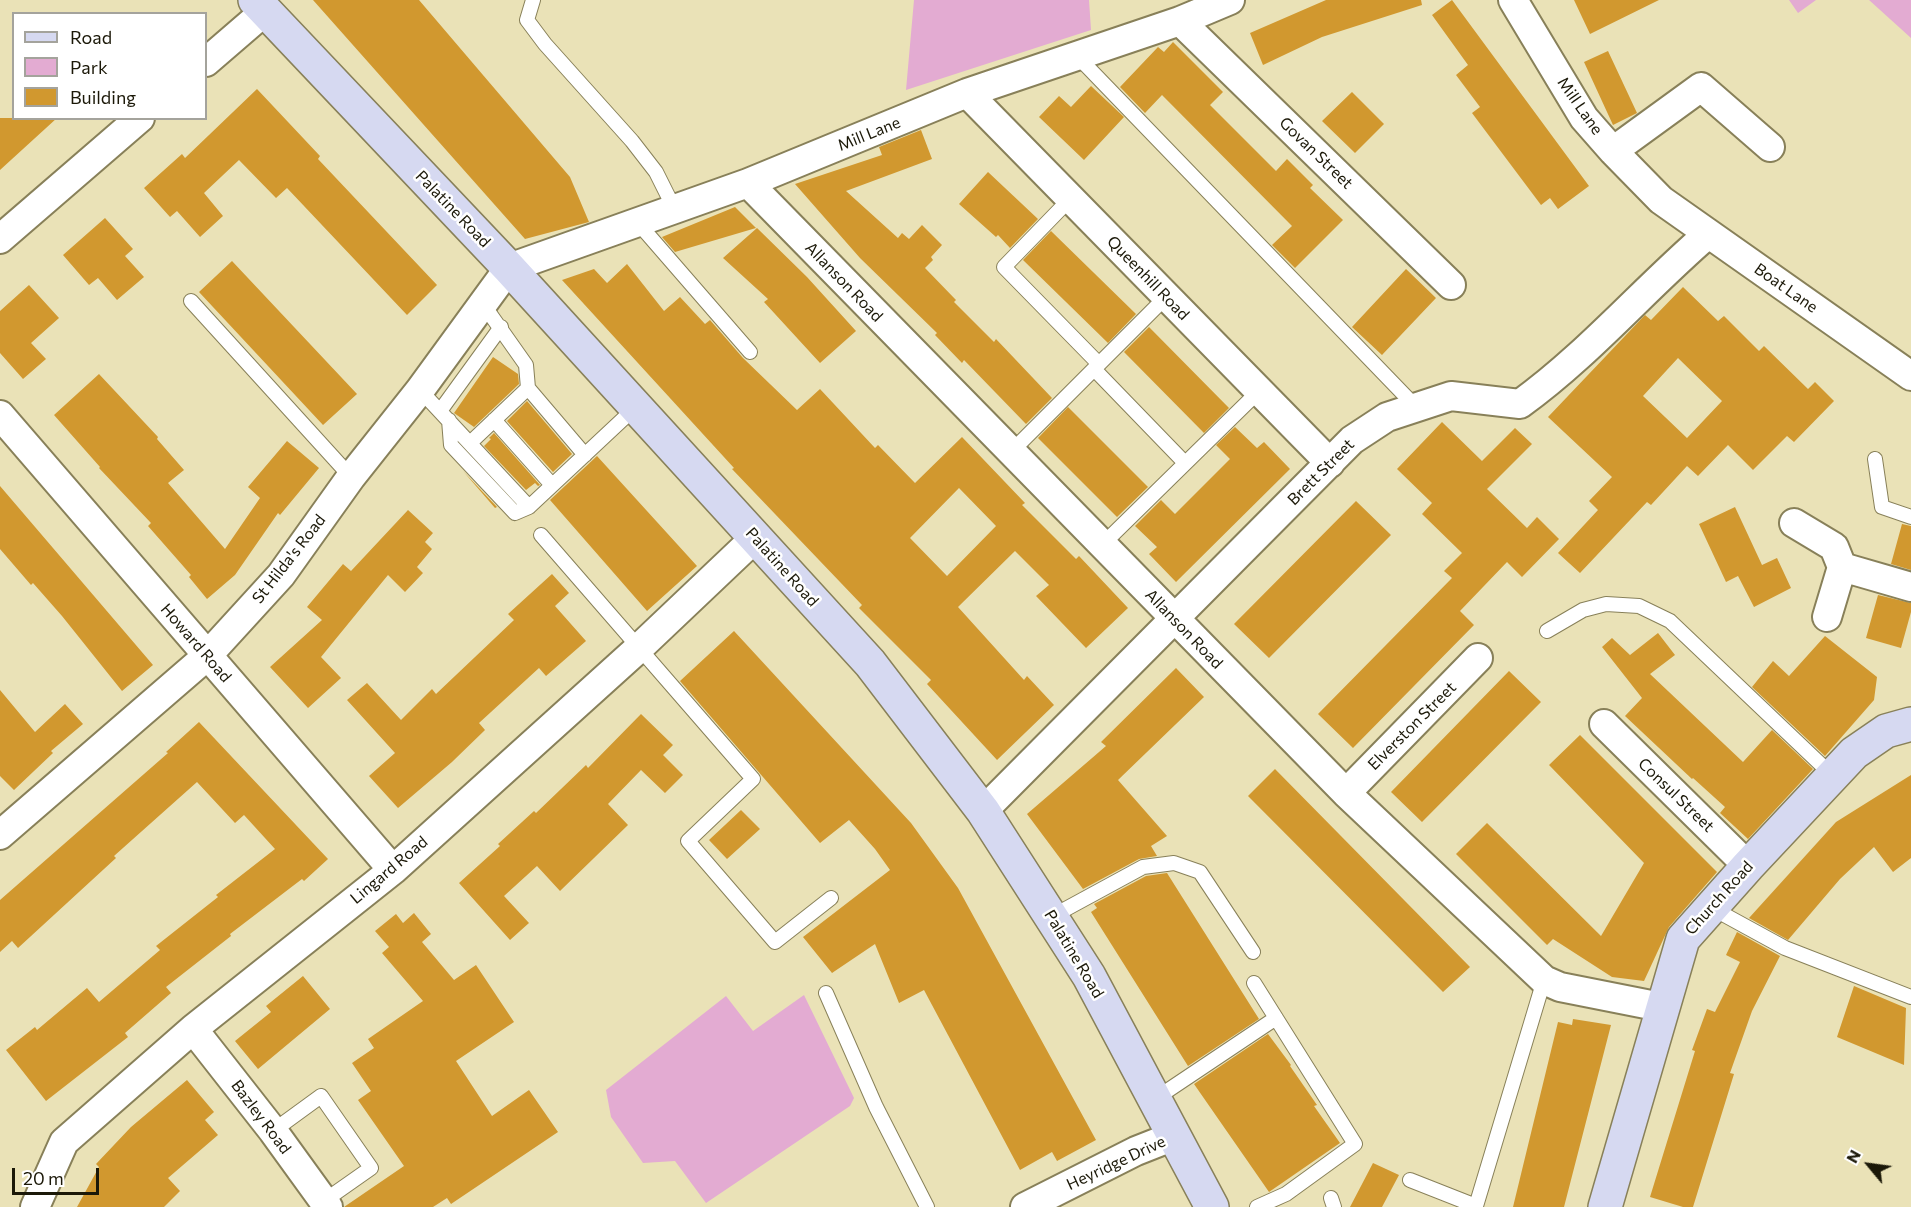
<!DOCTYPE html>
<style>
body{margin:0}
#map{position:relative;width:1911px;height:1207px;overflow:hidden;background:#eae2b7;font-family:Commissioner,sans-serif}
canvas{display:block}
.legend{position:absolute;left:12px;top:12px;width:195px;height:108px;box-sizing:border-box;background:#fff;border:2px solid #a4a39c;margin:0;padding:8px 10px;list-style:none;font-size:18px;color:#1b1808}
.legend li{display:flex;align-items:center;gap:12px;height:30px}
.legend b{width:30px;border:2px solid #a4a39c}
.north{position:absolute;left:1839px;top:1135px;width:60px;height:60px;-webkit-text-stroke:4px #fff;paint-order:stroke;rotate:299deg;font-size:16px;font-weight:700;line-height:24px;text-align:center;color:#1b1808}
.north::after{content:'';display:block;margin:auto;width:21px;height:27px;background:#1b1808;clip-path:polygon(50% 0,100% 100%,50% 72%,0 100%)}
.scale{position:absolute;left:12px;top:1168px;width:87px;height:27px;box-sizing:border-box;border:3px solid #1b1808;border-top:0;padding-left:8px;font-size:18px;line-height:21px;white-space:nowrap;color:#1b1808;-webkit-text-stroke:4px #fff;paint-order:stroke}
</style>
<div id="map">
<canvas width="1911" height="1207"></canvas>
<ul class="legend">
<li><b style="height:8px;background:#d6d9f1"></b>Road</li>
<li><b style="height:16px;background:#e3abd2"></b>Park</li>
<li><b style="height:16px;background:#d1982f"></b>Building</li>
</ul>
<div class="north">N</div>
<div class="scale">20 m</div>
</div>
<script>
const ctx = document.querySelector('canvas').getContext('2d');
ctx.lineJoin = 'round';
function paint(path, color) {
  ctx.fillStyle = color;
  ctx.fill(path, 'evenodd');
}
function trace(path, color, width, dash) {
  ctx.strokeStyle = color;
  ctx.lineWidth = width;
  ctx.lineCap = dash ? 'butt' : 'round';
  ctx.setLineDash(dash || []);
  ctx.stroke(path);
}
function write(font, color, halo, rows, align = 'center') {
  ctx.font = font + ' Commissioner,sans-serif';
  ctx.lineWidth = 5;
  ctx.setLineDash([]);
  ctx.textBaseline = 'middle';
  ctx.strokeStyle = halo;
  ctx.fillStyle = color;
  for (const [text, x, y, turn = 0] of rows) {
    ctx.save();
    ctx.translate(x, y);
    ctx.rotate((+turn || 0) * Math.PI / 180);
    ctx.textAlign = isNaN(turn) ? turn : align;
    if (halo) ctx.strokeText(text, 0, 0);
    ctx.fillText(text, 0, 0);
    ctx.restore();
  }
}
paint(new Path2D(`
 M914 0H1089L1091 30 906 90Z
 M1789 0H1816L1798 13Z
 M1869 0H1911V38Z
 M804 995 854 1098 850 1106 706 1203 675 1161 643 1163 611 1117 606 1090 726 996 753 1031Z`), '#e3abd2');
paint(new Path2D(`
 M313 0H419L570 177 589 222 525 239Z
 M1326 0H1421L1422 5 1322 37 1263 65 1250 33Z
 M1452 0 1589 186 1558 209 1550 198 1541 205 1472 113 1480 107 1456 75 1468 65 1432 15Z
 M1574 0H1659L1590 34Z
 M1173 42 1223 92 1210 105 1276 171 1287 159 1313 185 1310 188 1343 220 1295 268 1272 245 1292 226 1162 95 1145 113 1120 87 1158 47 1164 52Z
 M1608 51 1637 113 1613 125 1584 62Z
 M1091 86 1124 117 1084 160 1039 117 1059 96 1071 107Z
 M257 89 320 156 318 159 437 285 407 315 287 188 276 198 239 160 204 193 223 216 200 237 177 211 170 217 144 188 182 154 185 158Z
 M1352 92 1384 124 1355 153 1322 121Z
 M0 118H57L0 170Z
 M921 130 932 159 846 191 898 238 902 233 909 239 922 225 942 245 931 257 933 260 925 268 956 300 954 302 994 342 996 339 1052 398 1026 424 964 360 962 363 935 335 937 333 860 258 795 184 882 155 879 147Z
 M988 172 1038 219 1010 248 998 235 996 237 959 204Z
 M735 207 756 228 675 252 662 237Z
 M105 218 133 249 125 256 144 277 117 300 98 278 89 285 63 255Z
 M757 228 807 277 856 331 820 363 764 302 768 299 723 258Z
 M1051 231 1136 314 1108 343 1023 260Z
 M232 261 357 394 323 425 199 292Z
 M627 264 664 311 680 297 705 324 710 320 743 358 797 410 820 389 875 448 878 445 915 483 962 437 1025 503 1022 505 1076 559 1079 556 1128 608 1086 648 1036 596 1049 585 1015 551 958 607 1024 680 1027 676 1054 705 997 760 927 684 931 680 859 608 862 605 732 469 734 468 562 280 594 269 607 283ZM959 488 996 526 947 576 910 538Z
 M1406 269 1436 298 1382 355 1352 327Z
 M29 285 59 318 31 343 46 359 23 379 0 353V311Z
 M1683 287 1718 321 1724 316 1759 351 1764 346 1808 389 1815 382 1834 401 1794 442 1787 436 1753 470 1728 445 1698 476 1687 466 1651 505 1647 502 1580 573 1558 553 1598 510 1589 501 1612 477 1548 417 1645 315 1651 320ZM1678 358 1722 401 1687 438 1643 396Z
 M1149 327 1229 408 1204 433 1124 352Z
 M493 357 518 374 519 384 474 427 454 413Z
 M99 374 158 437 157 439 184 470 168 483 225 549 260 498 248 487 287 441 319 468 280 515 278 513 235 575 207 599 189 577 191 575 148 526 151 523 99 468 100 467 54 415Z
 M527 401 572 454 553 472 507 421Z
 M1068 407 1148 487 1117 517 1038 438Z
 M1442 422 1482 461 1515 428 1532 444 1487 489 1527 528 1537 517 1559 539 1522 577 1507 562 1460 611 1474 625 1353 748 1318 714 1452 578 1444 571 1462 553 1422 514 1432 503 1397 469Z
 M1235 427 1257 448 1264 442 1290 469 1176 582 1149 554 1157 547 1135 526 1161 500 1175 514 1230 459 1216 445Z
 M494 433 540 485 538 486 535 483 526 490 484 446 491 439 489 438Z
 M597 456 697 566 647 611 550 500Z
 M463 471 497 507 495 508Z
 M0 486 153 665 122 691 62 616 33 583 31 585 0 549Z
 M1356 501 1391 535 1269 658 1234 624Z
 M1735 507 1762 565 1777 558 1791 588 1754 607 1738 576 1726 582 1699 524Z
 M408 510 433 533 425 542 432 549 417 567 423 573 405 592 388 575 321 657 341 678 308 708 270 667 322 620 307 607 343 564 351 571Z
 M1902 524 1911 526V570L1891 564Z
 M552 574 569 593 555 606 586 641 546 676 539 668 479 723 485 730 452 762 398 808 369 776 395 753 347 700 367 683 401 720 432 689 436 694 514 620 508 614Z
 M1878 595 1911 603V612L1901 648 1866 638Z
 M734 631 911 823 958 888 1096 1140 1057 1161 1052 1152 1020 1170 924 990 899 1003 875 944 832 973 803 937 890 870 875 849 849 820 820 843 680 681Z
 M1658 633 1675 655 1650 674 1743 762 1772 730 1813 769 1748 839 1720 813 1725 807 1693 778 1692 779 1625 716 1642 698 1602 647 1612 638 1630 655Z
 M1825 636 1877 677 1874 700 1825 756 1752 687 1773 661 1789 676Z
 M1176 668 1204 697 1118 780 1167 836 1151 846 1157 856 1139 859 1083 889 1027 814 1106 746 1101 742Z
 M1509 671 1541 702 1422 822 1391 792Z
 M0 690 35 732 65 704 83 724 51 751 53 753 14 790 0 776Z
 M641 714 673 745 663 755 683 775 665 793 641 770 608 804 628 825 560 891 537 866 504 896 529 923 510 940 459 883 500 846 498 844 534 811 536 813 586 765 588 768Z
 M199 722 328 859 304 881 302 879 230 934 231 936 166 987 171 993 125 1033 128 1037 46 1101 6 1050 35 1027 37 1030 87 988 99 1002 160 950 156 946 218 897 216 895 275 849 244 815 235 823 197 782 114 856 116 858 18 948 12 941 0 952V900L168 753 166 752Z
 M1580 735 1717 872 1669 927 1644 981 1612 977 1553 939 1547 945 1456 854 1487 823 1601 936 1644 863 1549 765Z
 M1275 769 1470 967 1443 992 1248 796Z
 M1911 775V858L1893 872 1874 847 1840 879 1788 940 1749 918 1836 822Z
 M741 810 760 829 727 859 709 840Z
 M1167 873 1259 1019 1188 1066 1091 912 1097 908 1094 904 1146 876Z
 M414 913 431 934 422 942 454 980 476 965 514 1022 456 1061 492 1116 529 1090 558 1132 451 1204 447 1198 433 1207H344L404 1166 358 1100 371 1091 352 1063 374 1048 368 1039 423 1001 382 953 389 947 375 931 396 914 403 923Z
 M1737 932 1780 956 1752 1011 1730 1073 1734 1074 1693 1207H1683L1650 1197 1695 1051 1692 1050 1707 1009 1715 1012 1740 962 1726 955Z
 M303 976 330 1009 258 1069 235 1041 271 1012 266 1006Z
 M1854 986 1906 1008 1904 1065 1837 1037Z
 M1573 1019 1611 1025 1564 1207H1513L1558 1022 1572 1025Z
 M1268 1034 1291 1065 1290 1066 1317 1105 1314 1106 1340 1143 1269 1192 1194 1084Z
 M187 1080 214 1112 205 1120 218 1135 168 1178 180 1191 164 1207H77L99 1167 96 1164 131 1127Z
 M1373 1163 1399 1175 1382 1207H1350Z`), '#d1982f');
const lane = new Path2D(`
 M533 0 527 20 545 44 632 141 656 172 675 210
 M1077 56 1416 407
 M1070 199 1004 267 1099 364
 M638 223 750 352
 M191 301 351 477
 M1094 369 1185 463
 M528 388 585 455
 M420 390 529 507 637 406
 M440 411 501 327
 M449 420 451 445 515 513 529 507
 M494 420 552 485
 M470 443 528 388 526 365 483 304
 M1011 452 1166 297
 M1875 459 1882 507 1911 517
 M541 535 753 779 688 841 775 942 831 898
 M1102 545 1259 391
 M1547 631 1583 610 1606 604 1639 606 1670 621 1833 776
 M1710 907 1785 948 1911 997
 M1051 917 1143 867 1174 863 1200 872 1253 952
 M1254 983 1355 1144 1286 1194 1257 1207
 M826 993 876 1107 927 1207
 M1155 1099 1276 1018
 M273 1131 321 1096 371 1168 324 1201
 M1410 1180 1476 1206 1544 980
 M1331 1198 1334 1207`);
const street = new Path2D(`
 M1513 0 1584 118 1613 151 1661 200 1911 376
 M1180 21 1451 285
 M206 62 264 12
 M967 93 1330 463
 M1613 151 1701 87 1770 147
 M748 183 1346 793 1544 980 1560 987 1661 1007
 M0 239 140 118
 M0 415 393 870
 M1794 523 1834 547 1842 567 1827 617
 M1842 567 1911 587
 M1604 724 1748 866
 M1346 793 1478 658
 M983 811 1352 440 1387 417 1451 396 1520 404C1588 355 1644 289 1708 234
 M0 835 207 656 281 575 351 477 420 390 509 268 748 183 967 93 1180 21 1230 0
 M193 1029 273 1131 328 1207
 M35 1207 64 1142 193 1029 393 870 639 648 756 537
 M1025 1207 1136 1151 1174 1136`);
const secondary = new Path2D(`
 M255 0 509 268 870 663 983 811 1089 976 1212 1207
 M1605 1207 1683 939 1748 866 1854 753 1886 731 1911 724`);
trace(lane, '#888059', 16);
trace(street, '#888059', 32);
trace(secondary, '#888059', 36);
trace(lane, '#fff', 14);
trace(street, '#fff', 28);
trace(secondary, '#d6d9f1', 33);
write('16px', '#1b1808', '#fff', [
 ["Mill Lane",1580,106,55],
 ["Mill Lane",869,134,-22],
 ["Govan Street",1316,153,44],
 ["Palatine Road",453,209,46],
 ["Queenhill Road",1148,278,46],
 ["Allanson Road",844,282,46],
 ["Boat Lane",1786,288,35],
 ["Brett Street",1321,472,-45],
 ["St Hilda's Road",289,559,-52],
 ["Palatine Road",782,567,48],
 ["Allanson Road",1184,629,46],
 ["Howard Road",196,643,49],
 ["Elverston Street",1412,726,-45],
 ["Consul Street",1676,795,44],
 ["Lingard Road",389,870,-40],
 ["Church Road",1719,898,-48],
 ["Palatine Road",1074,954,59],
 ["Bazley Road",261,1117,53],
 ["Heyridge Drive",1116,1163,-25]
]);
</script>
